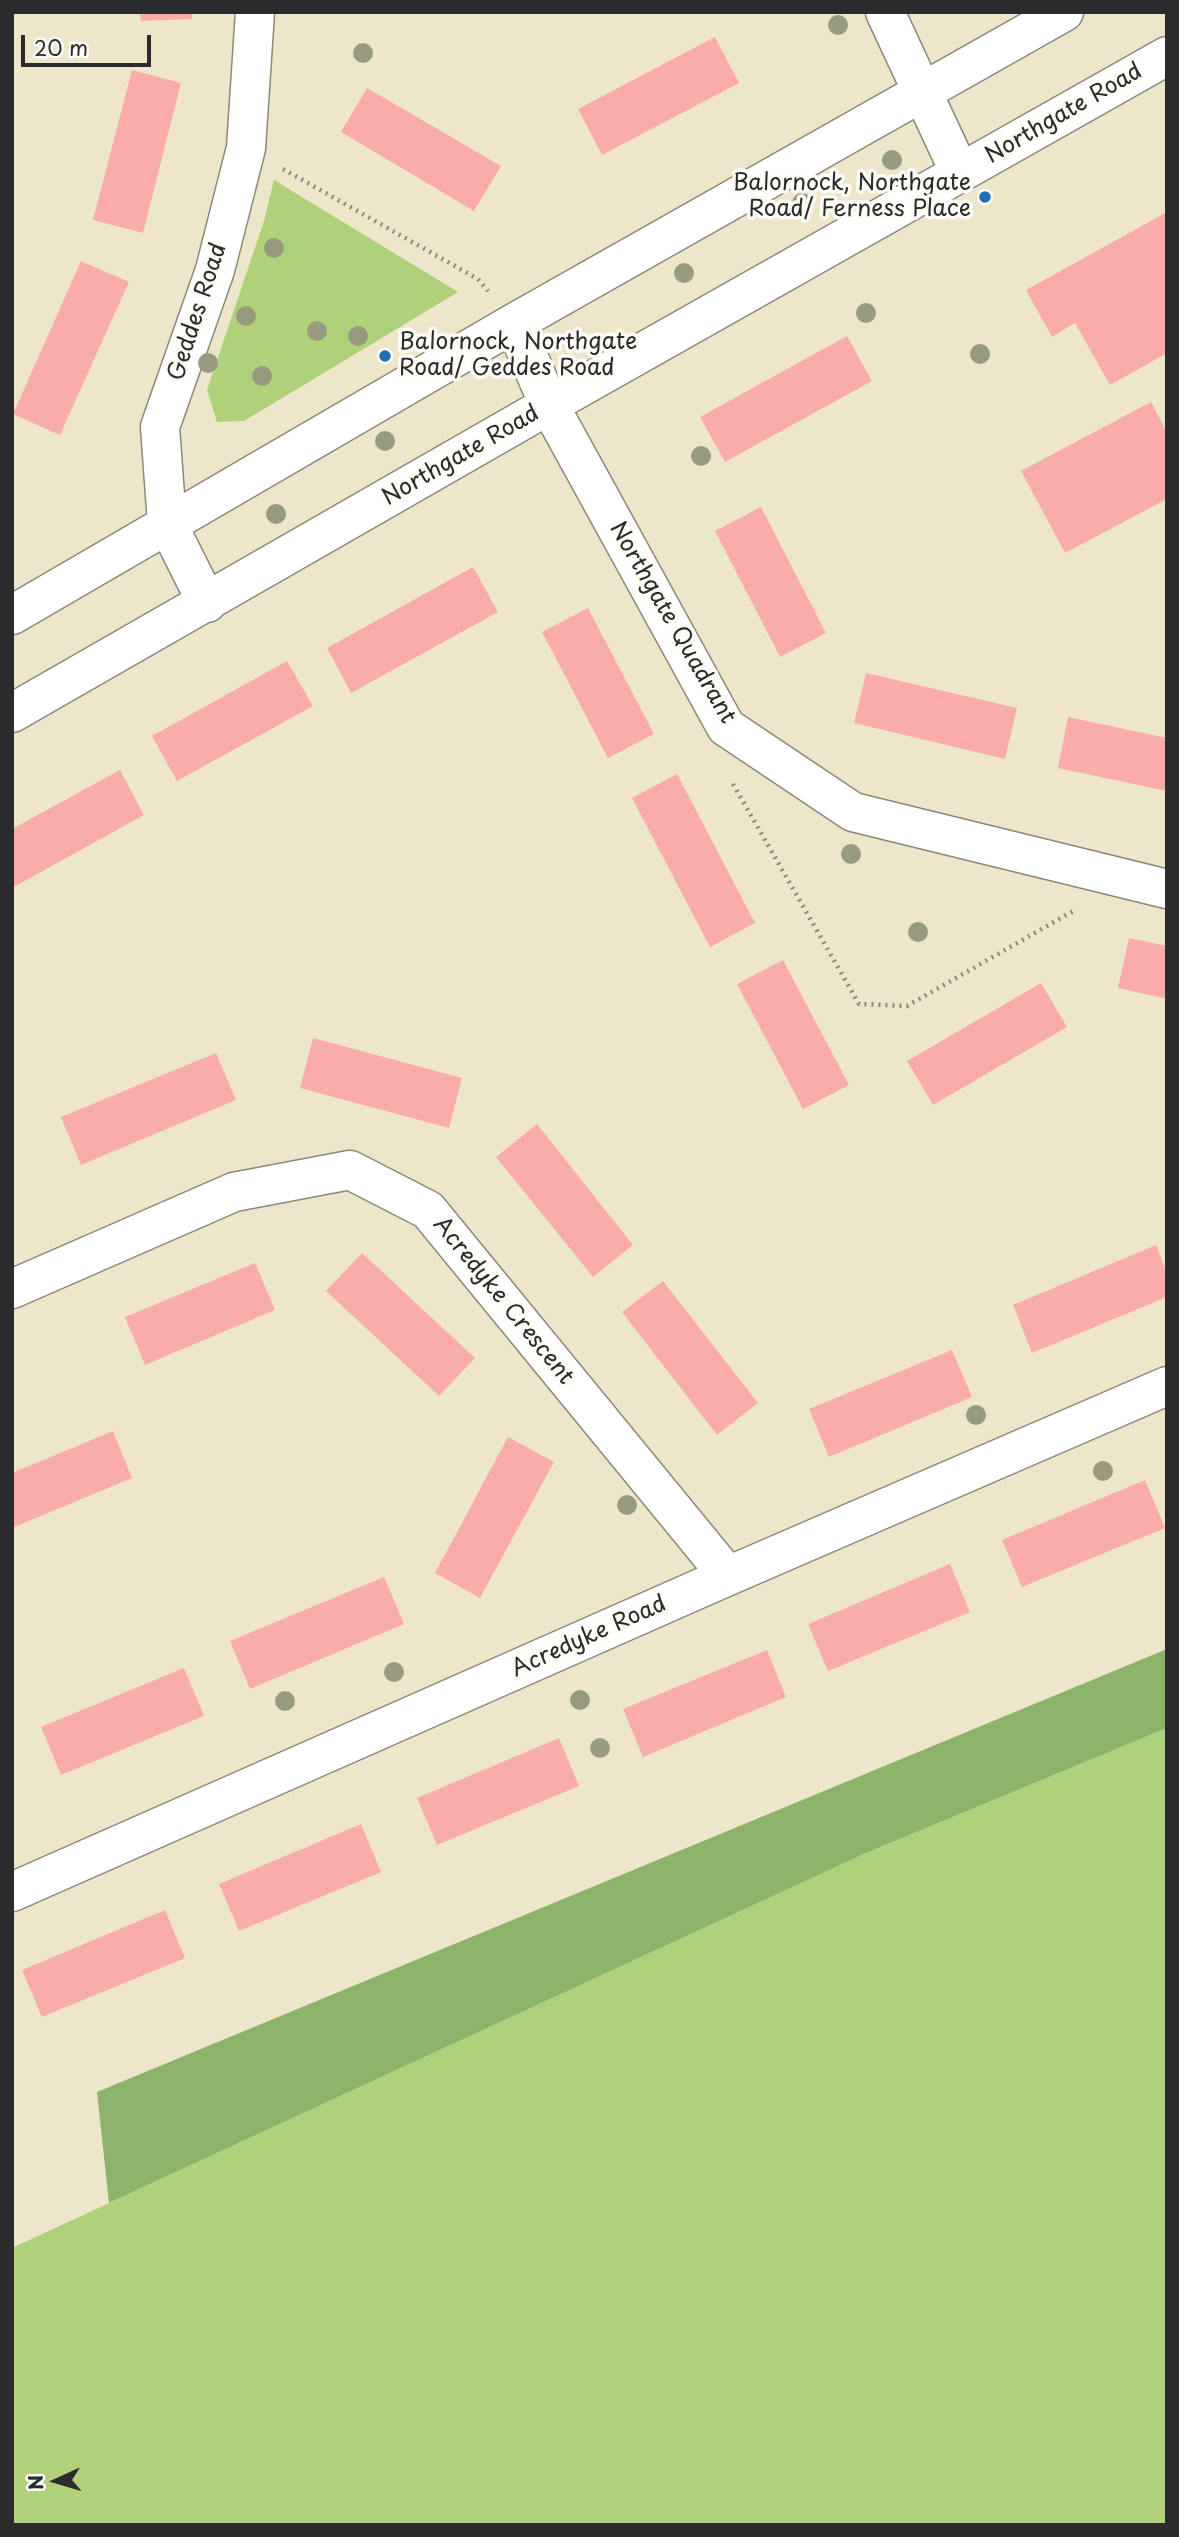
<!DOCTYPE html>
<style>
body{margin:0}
#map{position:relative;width:1179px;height:2537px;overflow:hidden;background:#eee6ca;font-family:"Playpen Sans",sans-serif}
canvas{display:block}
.frame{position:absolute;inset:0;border:14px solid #2b2b2b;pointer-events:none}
.north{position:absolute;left:21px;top:2446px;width:70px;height:70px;-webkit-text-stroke:5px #fdfcf7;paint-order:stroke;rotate:266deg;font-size:19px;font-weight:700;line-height:28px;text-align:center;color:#2b2b2b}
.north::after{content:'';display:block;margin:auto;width:24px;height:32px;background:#2b2b2b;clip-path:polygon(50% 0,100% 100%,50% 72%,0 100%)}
.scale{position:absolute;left:21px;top:35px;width:130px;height:32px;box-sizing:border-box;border:4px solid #2b2b2b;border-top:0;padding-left:9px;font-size:21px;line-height:24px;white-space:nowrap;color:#2b2b2b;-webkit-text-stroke:5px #fdfcf7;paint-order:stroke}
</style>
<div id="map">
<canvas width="1179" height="2537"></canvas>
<div class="frame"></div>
<div class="north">N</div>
<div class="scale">20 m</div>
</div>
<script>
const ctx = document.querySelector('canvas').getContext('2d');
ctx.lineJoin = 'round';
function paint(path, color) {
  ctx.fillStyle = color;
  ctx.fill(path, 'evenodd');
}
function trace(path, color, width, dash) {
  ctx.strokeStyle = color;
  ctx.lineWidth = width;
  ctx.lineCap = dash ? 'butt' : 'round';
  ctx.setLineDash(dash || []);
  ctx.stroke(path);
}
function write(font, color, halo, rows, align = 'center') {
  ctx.font = font + ' "Playpen Sans",sans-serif';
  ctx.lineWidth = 7;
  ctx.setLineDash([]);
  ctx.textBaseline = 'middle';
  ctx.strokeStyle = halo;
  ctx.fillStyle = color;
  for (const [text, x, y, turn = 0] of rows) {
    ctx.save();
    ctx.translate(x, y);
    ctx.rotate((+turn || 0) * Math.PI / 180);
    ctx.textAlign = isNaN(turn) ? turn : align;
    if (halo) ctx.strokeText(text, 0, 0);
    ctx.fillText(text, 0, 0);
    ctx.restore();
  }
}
paint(new Path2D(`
 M274 180 458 292 244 421 217 422 207 390 264 221Z
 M1167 1728V2525H12V2248L866 1853Z`), '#afd17a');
paint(new Path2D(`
 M1167 1649V1728L866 1853 109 2203 97 2092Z`), '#8bb36a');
paint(new Path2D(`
 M140 12H192V19L141 21Z
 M715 37 739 83 602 155 578 109Z
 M132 70 181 83 143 233 93 220Z
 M367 88 501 166 474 211 341 132Z
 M1167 212V353L1110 385 1075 323 1052 337 1026 290Z
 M81 261 129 282 60 435 13 414Z
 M847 336 872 381 725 462 700 417Z
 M1151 402 1167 432V499L1065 553 1021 471Z
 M761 507 826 633 780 657 715 531Z
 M473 567 498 612 351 693 327 648Z
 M588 608 654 734 608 758 542 632Z
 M287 661 313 706 177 781 152 736Z
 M866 673 1017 708 1005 759 854 723Z
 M1068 717 1167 738V791L1058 768Z
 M120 770 144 815 12 888V829Z
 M677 774 755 923 710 947 632 798Z
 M1129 938 1167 946V999L1118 988Z
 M783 960 849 1085 803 1109 737 984Z
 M1041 983 1067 1027 933 1105 907 1061Z
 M313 1038 462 1078 449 1128 300 1088Z
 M216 1053 236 1100 81 1165 61 1117Z
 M537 1124 633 1245 593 1277 496 1157Z
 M1156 1245 1167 1273V1297L1032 1353 1013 1305Z
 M362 1253 475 1358 439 1396 326 1291Z
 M255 1263 275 1310 145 1365 125 1317Z
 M663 1281 758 1403 717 1435 622 1312Z
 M952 1350 972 1397 829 1457 809 1409Z
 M113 1431 132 1478 12 1528V1473Z
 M508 1437 554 1462 480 1598 435 1573Z
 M1145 1480 1165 1528 1022 1587 1002 1540Z
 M950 1564 970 1612 828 1671 808 1624Z
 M384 1577 404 1624 250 1689 230 1641Z
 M767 1650 786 1697 643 1757 623 1709Z
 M184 1668 204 1716 61 1775 41 1727Z
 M559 1738 579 1786 437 1845 417 1798Z
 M361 1824 381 1872 239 1931 219 1884Z
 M165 1910 185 1958 42 2017 22 1970Z`), '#f9acaa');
const minor = new Path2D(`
 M885 12 960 173
 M514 323 549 405 726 727 853 812 1167 889
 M207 603 167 523 160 427 215 270 246 148 255 12
 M12 615 514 323 1064 12
 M12 713 549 405 1167 56
 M12 1289 234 1192 350 1170 428 1210 728 1576
 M12 1892 728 1576 1167 1386`);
trace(minor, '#8c887a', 41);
trace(new Path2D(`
 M283 169 478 279 488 291
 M733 784 859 1004 907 1006 1075 910`), '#8c887a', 4.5, [2, 5]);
trace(minor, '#fff', 38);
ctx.fillStyle = '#999b80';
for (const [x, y] of [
 [838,25],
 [363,53],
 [892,160],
 [802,203],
 [274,248],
 [684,273],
 [866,313],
 [246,316],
 [317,331],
 [358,336],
 [980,354],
 [208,363],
 [262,376],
 [385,441],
 [701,456],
 [276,514],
 [851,854],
 [918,932],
 [976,1415],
 [1103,1471],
 [627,1505],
 [394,1672],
 [580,1700],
 [285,1701],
 [600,1748]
]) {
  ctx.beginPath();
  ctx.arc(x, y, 10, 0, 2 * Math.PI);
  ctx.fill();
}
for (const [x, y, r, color] of [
 [985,197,7,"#1f6fb2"],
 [385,356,7,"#1f6fb2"]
]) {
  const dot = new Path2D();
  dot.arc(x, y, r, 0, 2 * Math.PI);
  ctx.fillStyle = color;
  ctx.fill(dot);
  trace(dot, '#fdfcf7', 2.5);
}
write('23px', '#2b2b2b', '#fdfcf7', [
 ["Northgate Road",1064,114,-30],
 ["Geddes Road",198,312,-72],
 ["Northgate Road",461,456,-30],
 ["Northgate Quadrant",672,623,60],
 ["Acredyke Crescent",503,1301,51],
 ["Acredyke Road",589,1637,-24]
]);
write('23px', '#2b2b2b', '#fdfcf7', [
 ["Balornock, Northgate",971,184],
 ["Road/ Ferness Place",971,210],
 ["Balornock, Northgate",399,343,"left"],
 ["Road/ Geddes Road",399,369,"left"]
], 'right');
</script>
